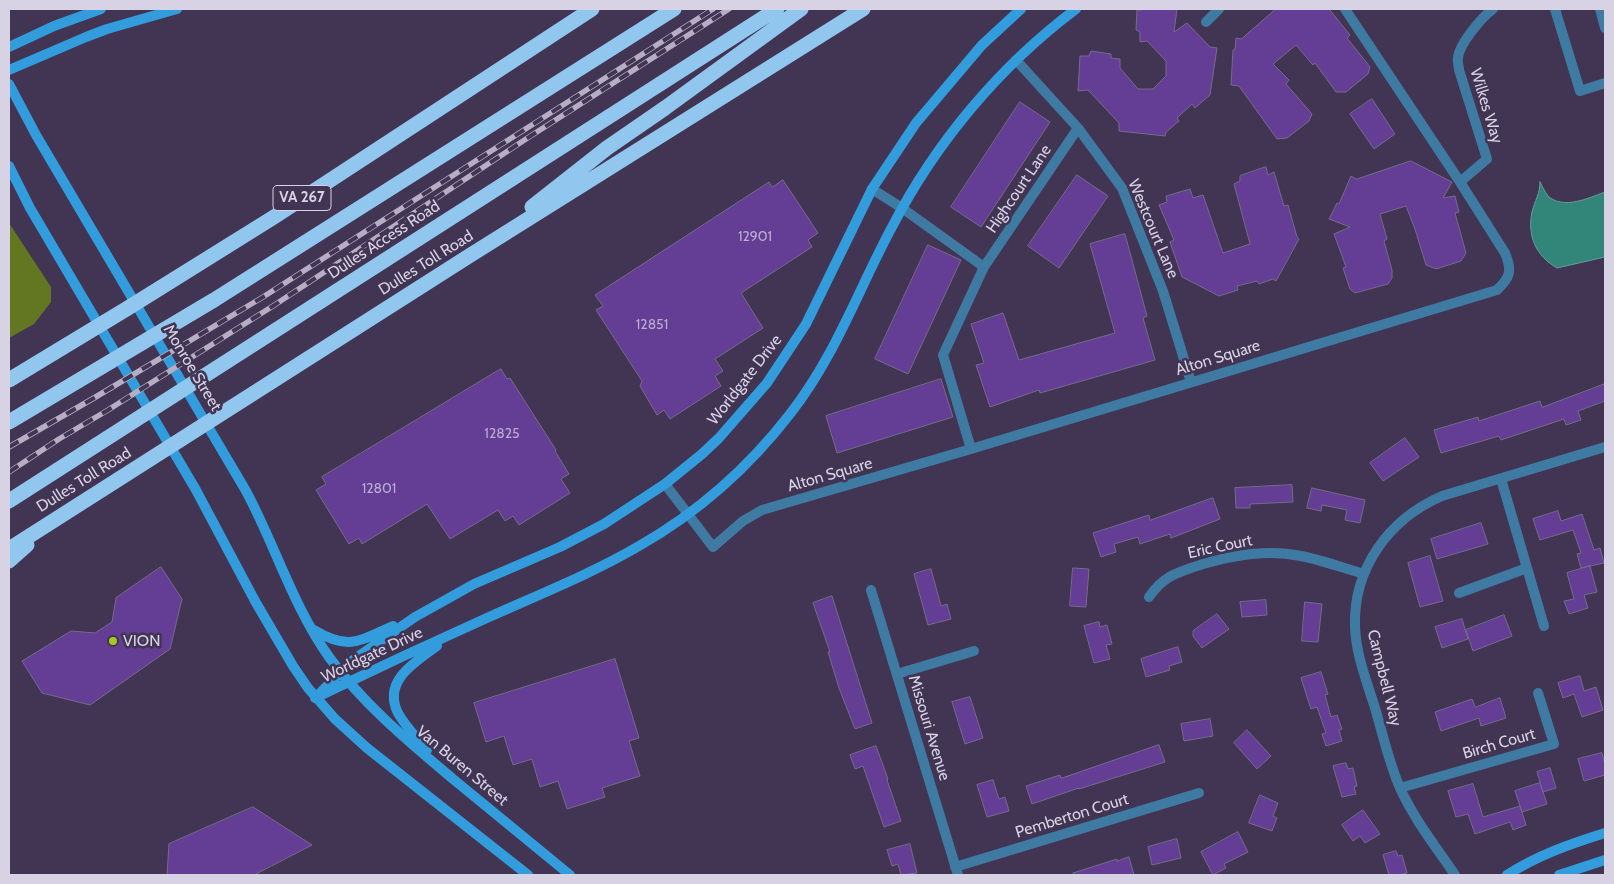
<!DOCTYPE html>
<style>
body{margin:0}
#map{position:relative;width:1614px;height:884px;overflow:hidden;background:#413553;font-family:Cabin,sans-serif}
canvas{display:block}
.frame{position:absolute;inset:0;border:10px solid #d8d2e5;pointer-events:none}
</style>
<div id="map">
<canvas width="1614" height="884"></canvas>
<div class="frame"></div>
</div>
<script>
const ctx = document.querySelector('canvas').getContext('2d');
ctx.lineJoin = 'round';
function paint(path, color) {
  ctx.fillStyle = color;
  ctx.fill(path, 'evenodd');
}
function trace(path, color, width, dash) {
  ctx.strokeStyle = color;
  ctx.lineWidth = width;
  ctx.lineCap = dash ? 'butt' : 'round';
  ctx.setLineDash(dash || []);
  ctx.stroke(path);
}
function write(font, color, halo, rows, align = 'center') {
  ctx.font = font + ' Cabin,sans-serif';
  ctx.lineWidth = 5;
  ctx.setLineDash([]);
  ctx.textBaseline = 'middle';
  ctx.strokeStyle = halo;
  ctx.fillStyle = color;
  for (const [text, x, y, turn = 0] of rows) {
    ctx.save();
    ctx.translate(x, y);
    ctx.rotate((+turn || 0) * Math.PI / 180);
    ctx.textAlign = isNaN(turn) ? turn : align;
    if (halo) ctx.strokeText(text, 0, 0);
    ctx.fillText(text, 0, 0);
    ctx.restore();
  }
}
paint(new Path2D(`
 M9 223 51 287V302L34 324 9 338Z`), '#637621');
const water = new Path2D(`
 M1540 182C1542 186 1545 192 1548 196 1563 210 1589 198 1605 192V257L1557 268C1536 256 1527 236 1532 212 1535 200 1540 194 1540 182Z`);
paint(water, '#328679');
trace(water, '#649d99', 1);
const building = new Path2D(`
 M1141 9H1177L1174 32 1187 23 1210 47 1217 48 1210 95 1195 108 1192 104 1177 118 1179 121 1166 132 1165 136 1119 131V123L1088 90 1078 91 1080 56H1089L1091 51 1111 54V58L1120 59V68L1138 89H1153L1166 76V61L1147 41 1140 42V32L1136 30 1137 10H1141Z
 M1276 9H1329L1350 35 1347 38 1370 67 1368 74 1346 92H1336L1315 63 1313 65 1296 45 1273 64 1289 80 1286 84 1312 114 1309 121 1287 138 1277 139 1239 86 1231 85 1233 50H1235L1236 38 1241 39Z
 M1372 99 1395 134 1374 149 1350 114Z
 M1020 102 1050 122 981 227 951 207Z
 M1411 161 1452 182 1443 198 1455 196 1459 212 1455 213 1466 253 1461 261 1436 269 1426 265 1415 229 1406 206 1380 214 1387 239 1384 241 1392 270V278L1388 284 1355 293 1350 289 1343 268 1346 267 1334 234 1350 227 1329 219 1337 203 1339 204 1351 176 1356 179Z
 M1266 167 1268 175 1274 172 1284 206 1288 205 1297 237 1299 239 1276 281 1273 279 1259 284 1257 281 1237 286 1238 290 1219 296 1182 277 1170 242 1174 240 1159 205 1167 202 1166 196 1190 189 1193 198 1203 195 1223 253 1250 244 1234 184 1240 181V176Z
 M1077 175 1108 196 1059 268 1028 246Z
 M783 180 818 233 808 240 812 247 741 293 763 328 715 359 723 371 715 376 721 386 670 419 664 410 657 415 640 386 642 381 596 310 603 306 595 295 769 182 772 187Z
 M1125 234 1147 316 1143 318 1155 360 1040 393 1039 390 990 407 976 365 984 363 971 324 1003 313 1019 360 1115 333 1090 244Z
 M928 245 961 260 908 374 875 359Z
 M501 369 507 379 510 378 556 450 555 451 569 474 561 479 570 493 519 525 513 516 505 521 498 510 450 539 427 504 362 544 359 538 349 544 316 490 326 484 322 477Z
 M941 379 953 417 837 453 826 416Z
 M1605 384V401L1578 411 1581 420 1566 425 1564 419 1501 440 1499 436 1441 453 1434 430 1478 417 1479 421 1540 401 1542 407Z
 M1405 438 1419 457 1383 481 1370 463Z
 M1292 485 1293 502 1250 504V508H1236L1235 488Z
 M1312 488 1365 500 1360 523 1345 520 1347 510 1322 505 1321 511 1307 508Z
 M1213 498 1220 519 1171 538 1170 534 1140 544 1138 537 1114 544 1116 552 1101 557 1093 533 1149 515 1150 520Z
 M1558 511 1561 521 1582 514 1594 550 1600 548 1604 563 1581 568 1577 554 1581 553 1573 530 1540 540 1533 519Z
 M1481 523 1488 544 1437 559 1431 539Z
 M1430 556 1443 601 1420 607 1408 563Z
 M1590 566 1597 592 1584 595 1588 608 1569 614 1564 601 1574 599 1567 573Z
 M161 567 182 599 170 649 90 705 42 693 22 661 71 631 95 633 112 622 116 598Z
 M1073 568 1089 569 1086 607 1070 606Z
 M931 569 941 606 947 604 951 619 928 625 914 574Z
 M832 596 872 723 855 729 839 688 828 652H830L813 603Z
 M1266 600 1267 615 1242 617 1240 602Z
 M1305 602 1322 604 1318 642 1302 641Z
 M1217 614 1229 629 1202 648 1193 636V631Z
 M1504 615 1512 636 1473 651 1466 630Z
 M1462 619 1468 639 1442 648 1435 627Z
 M1099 622 1100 627 1107 625 1112 644 1106 645 1110 659 1094 663 1084 626Z
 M1178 647 1182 662 1169 666 1170 670 1146 677 1141 659Z
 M615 659 639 738 629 741 640 776 602 788 605 797 567 809 558 781 540 787 532 759 513 765 504 736 486 742 474 703Z
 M1321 672 1328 694 1325 695 1331 717 1337 715 1342 729 1339 730 1342 741 1326 746 1322 734 1326 733 1317 707 1311 709 1301 678Z
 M1580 676 1584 691 1596 687 1603 710 1582 717 1574 694 1563 698 1558 683Z
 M970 697 983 738 965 744 952 702Z
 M1500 698 1506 718 1481 726 1479 718 1441 731 1435 712 1472 699 1475 707Z
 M1210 719 1213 736 1184 741 1181 724Z
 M1247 730 1271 756 1257 769 1234 743Z
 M1159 745 1165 762 1079 789V788L1032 804 1026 786 1060 775 1061 778Z
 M876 746 888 779 887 780 901 821 884 827 863 766 855 769 850 755Z
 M1602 753 1605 764V775L1584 781 1578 759Z
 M1346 763 1348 769 1353 768 1357 786 1354 787 1356 794 1342 797 1333 766Z
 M1550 768 1556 788 1543 792 1537 772Z
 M993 780 999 799 1005 797 1009 811 987 817 977 785Z
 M1540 783 1547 804 1522 812 1515 791Z
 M1473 784 1483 817 1520 806 1526 825 1513 830 1510 822 1475 834 1468 814 1456 817 1448 791Z
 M1260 795 1278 803 1273 816 1277 818 1272 831 1249 823Z
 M253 807 312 845 254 875H167L169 844Z
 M1363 810 1380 834 1365 843 1360 836 1353 841 1342 825Z
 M1238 832 1248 852 1224 864 1226 868 1213 875 1201 852Z
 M1177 839 1181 858 1152 865 1148 847Z
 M910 844 917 873 901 875 898 864 892 866 887 850Z
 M1396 851 1398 856 1402 855 1407 873 1399 875H1389L1383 855Z
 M1129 857 1134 875H1073V873L1117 859V861Z`);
paint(building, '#643e95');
trace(building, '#766a8c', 1);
trace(new Path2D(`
 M1555 9 1580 91 1605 83
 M1600 9 1605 28
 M1206 22 1219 9
 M1016 60 1078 128 1122 188 1163 291 1191 382
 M1460 182 1487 159 1459 70C1459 66 1457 61 1458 58 1459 44 1482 17 1493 9
 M872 189 902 208 984 267
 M971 449 943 355 984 267 1078 128
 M1501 479 1544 626
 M665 484 713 547 743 521 762 510 971 449 1497 290C1511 277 1512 270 1505 253L1460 182 1345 9
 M871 590 958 875
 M1459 593 1527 568
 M1149 597C1164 575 1179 572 1203 564 1235 555 1268 549 1301 556 1322 560 1343 568 1364 574
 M897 674 974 651
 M1400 788 1554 744 1538 693
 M955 867 1199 793
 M1455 875C1436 847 1414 819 1400 788 1389 763 1383 735 1375 708 1367 682 1356 655 1355 627 1353 568 1389 519 1442 496L1605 447`), '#3f7aa3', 10);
trace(new Path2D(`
 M9 47 54 26 101 9
 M9 70 86 37 107 29 177 9
 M9 84 36 135 246 491C275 545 293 606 329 657 363 704 409 742 453 779 492 811 531 843 570 875
 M9 166 30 208 196 490 255 601 293 666 308 688 335 719 367 748 528 875
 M314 630C349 651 359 641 393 626
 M321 692 353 660 415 617 474 584 560 547 604 524 665 484 702 454 719 438 767 383 806 324 872 189 916 123 982 45 1021 9
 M315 698C373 670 431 643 489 617 540 594 591 574 639 546 697 513 749 467 790 414 835 357 858 290 892 227 936 142 1000 66 1076 9
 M427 750C417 738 405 726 398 713 382 681 415 662 437 646
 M1507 875C1538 855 1570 844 1605 833
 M1559 875 1605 860`), '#329cdd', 10);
trace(new Path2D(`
 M532 207 607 148 665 108 801 9
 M9 380 128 308 274 217 592 9
 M9 422 214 300 674 9
 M9 501 777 9
 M9 549 469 256 863 9
 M9 561 27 545`), '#91c7ef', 15);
const rail = new Path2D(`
 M9 447 94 398 263 297 713 9
 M9 472 59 439 108 410 273 306 529 137 729 9`);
trace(rail, '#b6aec4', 5.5);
trace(rail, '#413553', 4, [11]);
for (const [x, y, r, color] of [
 [113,641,5,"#a7c81f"]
]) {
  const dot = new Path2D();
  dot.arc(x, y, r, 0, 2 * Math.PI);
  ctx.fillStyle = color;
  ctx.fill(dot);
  trace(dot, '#413553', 2);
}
write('14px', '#bbadd1', null, [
 ["12901",755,237],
 ["12851",652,325],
 ["12825",502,434],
 ["12801",379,489]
]);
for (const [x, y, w] of [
 [302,198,58]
]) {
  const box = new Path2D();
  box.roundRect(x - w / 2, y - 12.5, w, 25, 4);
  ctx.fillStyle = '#413553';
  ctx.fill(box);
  trace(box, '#d8d2e5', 1);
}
write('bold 15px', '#d8d2e5', null, [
 ["VA 267",302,198]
]);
write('16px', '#d8d2e5', '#413553', [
 ["Wilkes Way",1486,106,73],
 ["Highcourt Lane",1019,189,-56],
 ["Westcourt Lane",1153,229,67],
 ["Dulles Access Road",384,240,-33],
 ["Dulles Toll Road",426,263,-32],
 ["Alton Square",1218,358,-17],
 ["Monroe Street",192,368,59],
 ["Worldgate Drive",745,380,-52],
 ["Alton Square",830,475,-16],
 ["Dulles Toll Road",84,480,-32],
 ["Eric Court",1220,547,-12],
 ["Worldgate Drive",372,655,-25],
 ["Campbell Way",1384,678,76],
 ["Missouri Avenue",929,728,73],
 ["Birch Court",1499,744,-16],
 ["Van Buren Street",462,766,40],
 ["Pemberton Court",1072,816,-17]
]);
write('16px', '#d8d2e5', '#413553', [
 ["VION",123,641]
], 'left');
</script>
